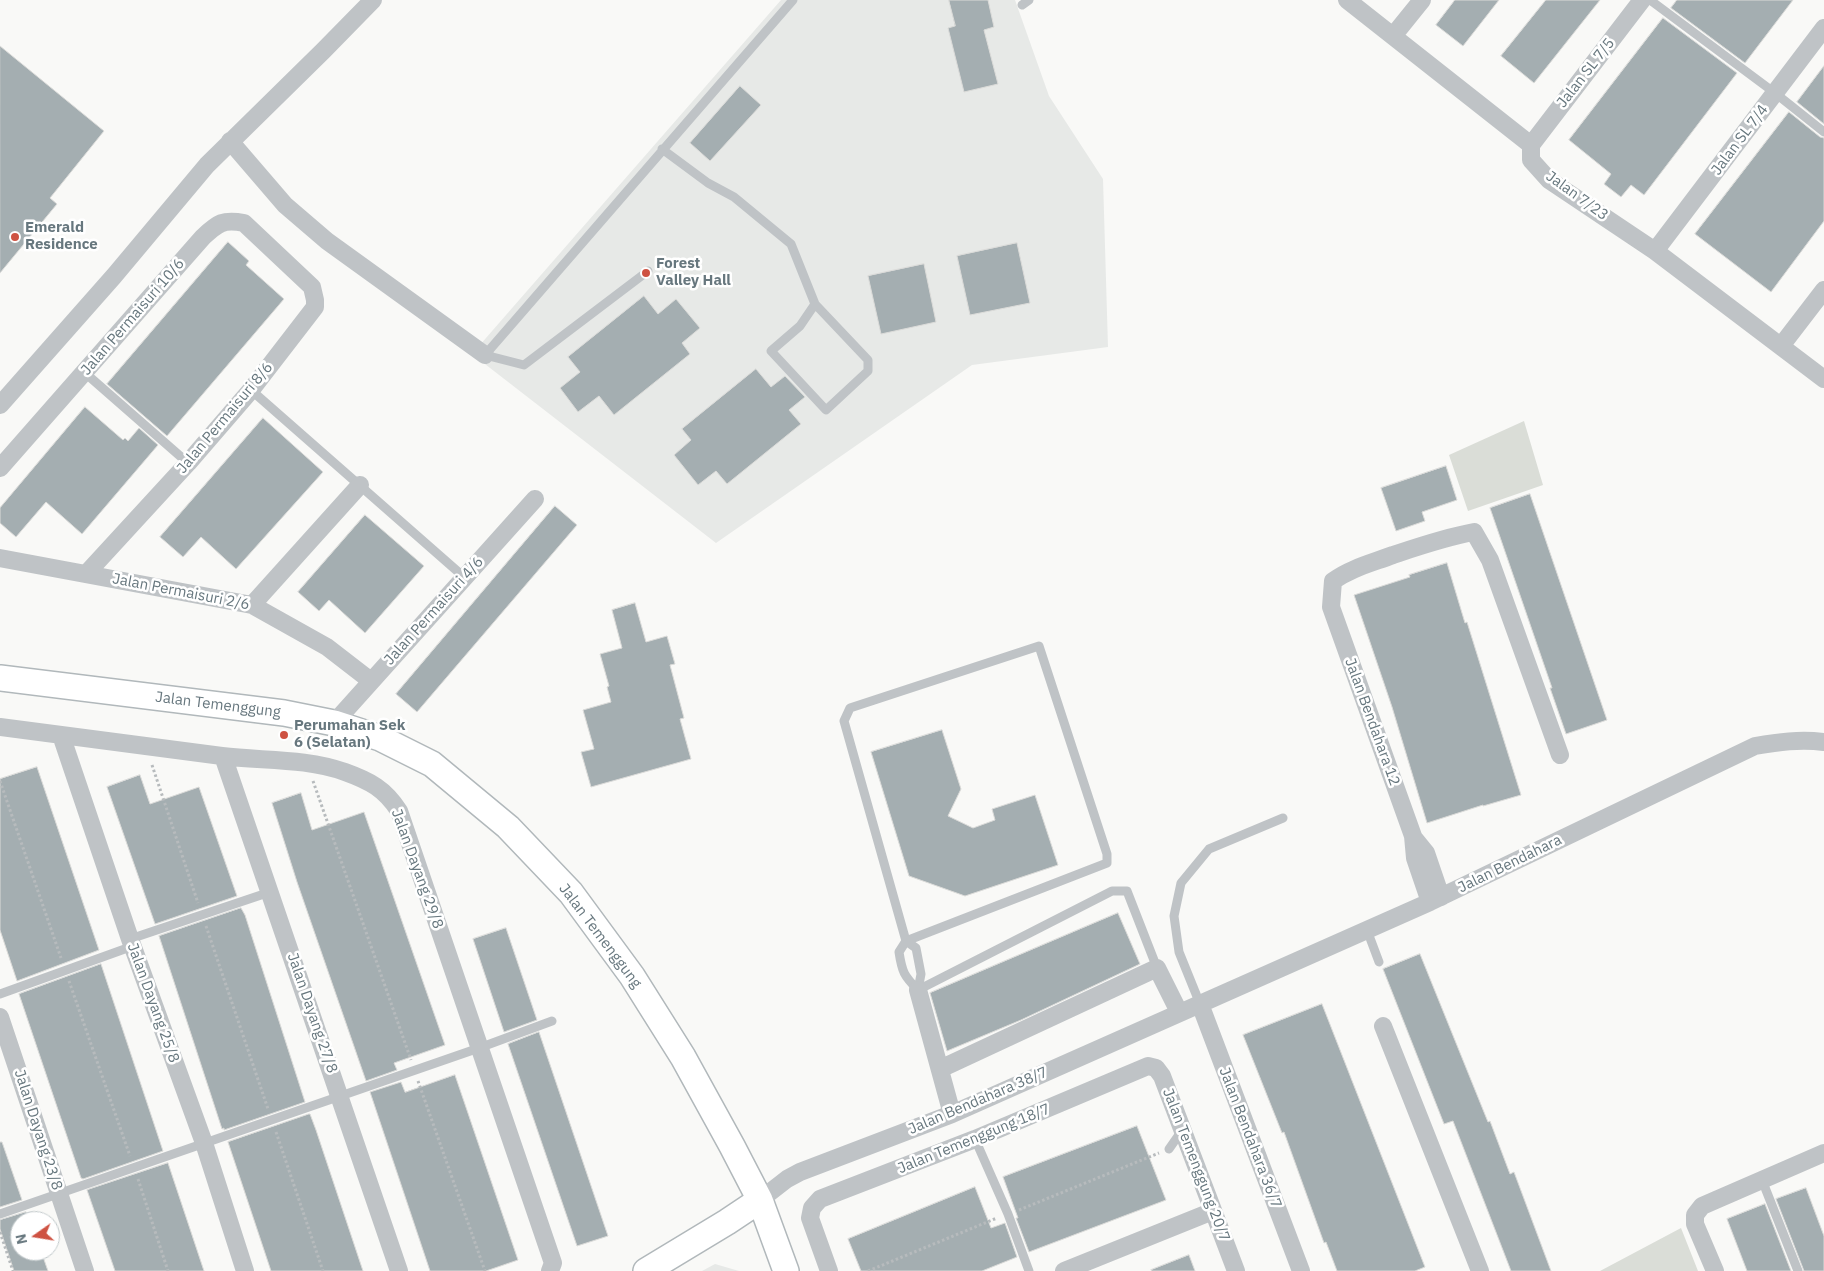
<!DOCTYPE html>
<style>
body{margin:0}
#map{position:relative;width:1824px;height:1271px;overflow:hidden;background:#f9f9f7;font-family:"IBM Plex Sans",sans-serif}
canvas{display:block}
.north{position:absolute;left:10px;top:1211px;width:50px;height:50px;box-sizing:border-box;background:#fff;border:1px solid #c2c9cb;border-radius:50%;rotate:257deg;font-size:14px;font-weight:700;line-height:20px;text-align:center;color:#67777e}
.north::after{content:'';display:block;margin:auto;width:18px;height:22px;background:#ce5242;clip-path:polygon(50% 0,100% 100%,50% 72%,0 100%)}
</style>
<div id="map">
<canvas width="1824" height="1271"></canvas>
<div class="north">N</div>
</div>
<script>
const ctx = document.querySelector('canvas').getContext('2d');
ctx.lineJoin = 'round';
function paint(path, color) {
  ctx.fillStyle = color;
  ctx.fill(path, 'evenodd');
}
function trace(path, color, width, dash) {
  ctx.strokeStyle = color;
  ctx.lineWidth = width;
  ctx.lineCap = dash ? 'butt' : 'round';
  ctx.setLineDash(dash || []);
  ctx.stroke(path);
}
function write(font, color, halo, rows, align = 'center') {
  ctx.font = font + ' "IBM Plex Sans",sans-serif';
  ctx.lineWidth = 5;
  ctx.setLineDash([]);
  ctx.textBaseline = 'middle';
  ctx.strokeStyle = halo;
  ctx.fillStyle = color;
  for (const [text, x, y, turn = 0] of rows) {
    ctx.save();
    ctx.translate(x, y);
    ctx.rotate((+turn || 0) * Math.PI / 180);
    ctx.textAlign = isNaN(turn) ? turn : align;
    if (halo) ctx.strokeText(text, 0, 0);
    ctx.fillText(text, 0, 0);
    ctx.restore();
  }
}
paint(new Path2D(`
 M781 0H1015L1049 96 1103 179 1108 347 972 365 716 543 472 354Z
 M715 1264 739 1271H702Z`), '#e7e9e7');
paint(new Path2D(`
 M1524 421 1543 485 1468 511 1449 455Z
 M1681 1228 1698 1271H1600Z`), '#daddd7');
const building = new Path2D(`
 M949 0H988L994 27 984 30 998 84 964 92 948 28 955 26Z
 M1455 0H1499L1463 46 1436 25Z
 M1546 0H1600L1534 83 1501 56Z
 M1677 0H1793L1745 63 1671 8Z
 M1663 18 1737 73 1644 195 1631 185 1621 197 1604 184 1611 174 1569 140Z
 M0 46 104 131 50 198 57 204 0 273Z
 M1824 66V124L1797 102Z
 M740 86 761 105 710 161 690 143Z
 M1789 112 1820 137 1824 138V221L1771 292 1695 234Z
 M228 242 249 261 246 265 284 299 167 436 107 384Z
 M1017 243 1030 303 970 315 957 256Z
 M924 264 936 322 881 334 868 276Z
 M644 296 658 314 676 299 700 328 682 343 690 354 614 415 599 396 578 412 560 388 580 372 568 357Z
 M756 369 771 387 785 376 805 397 789 410 801 424 727 484 716 471 698 485 674 455 691 440 682 429Z
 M85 407 123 440 125 438 128 441 139 428 158 445 82 534 46 502 16 537 0 523V508Z
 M263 418 323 472 236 569 201 537 183 557 160 537Z
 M1446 466 1457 500 1422 512 1425 521 1396 531 1381 488Z
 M1530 494 1607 720 1566 734 1550 688H1552L1490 508Z
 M555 506 577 525 417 712 396 694Z
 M365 515 424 566 365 633 329 600 319 611 298 592Z
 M1447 563 1465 623 1467 622 1486 683 1521 795 1483 806V805L1427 823 1392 707 1354 595 1410 577 1409 575Z
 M635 603 646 642 667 636 675 664 670 665 684 718 680 719 691 759 591 787 581 752 594 749 583 710 611 702 607 687 609 686 600 654 622 648 612 610Z
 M942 730 961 789 948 816 973 828 995 820 992 809 1035 795 1058 865 965 896 909 876 871 752Z
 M37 767 99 950 17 981 0 930V779Z
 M140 775 150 804 199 787 237 896 155 924 107 787Z
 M301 793 312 830 364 812 445 1045 394 1063 397 1070 366 1081 297 882 272 803Z
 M241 908 245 915 305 1102 224 1130V1128L222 1129 159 936Z
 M1118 913 1140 964 1021 1020 947 1051 930 993Z
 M506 928 537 1020 504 1032 473 939Z
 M1420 954 1488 1122 1490 1121 1510 1174 1514 1172 1551 1271H1511L1453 1121 1444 1124 1383 969Z
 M101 964 163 1151 83 1179 81 1178 19 994Z
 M1322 1004 1425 1267 1415 1271H1337L1326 1242 1324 1243 1284 1132 1282 1133 1243 1035Z
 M539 1032 608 1236 577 1246 508 1044Z
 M455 1075 518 1260 486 1271H430L370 1092 401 1082 405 1092Z
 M309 1114H310L316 1130 363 1271H271L228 1142Z
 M1137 1126 1166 1200 1029 1252 1016 1218H1018L1003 1177Z
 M0 1142H2L22 1200 0 1207Z
 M168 1163 204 1271H115L87 1190Z
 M975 1187 991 1228 1005 1223 1017 1257 982 1271H861L848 1239Z
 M1806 1188 1824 1236V1271H1804L1776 1199Z
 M1765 1204 1791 1271H1747L1727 1219Z
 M26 1212 29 1221H20V1251H41L48 1271H14L0 1229V1220Z
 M1189 1255 1195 1271H1152L1151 1270Z`);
paint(building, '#a4aeb1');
trace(building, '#dbdbd9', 1);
const secondary = new Path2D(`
 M0 678 284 713 334 723 380 738 432 764 508 827 571 893 632 976 683 1057 732 1146 760 1200 786 1271
 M646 1271 727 1222 760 1200`);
trace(secondary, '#b1b8bb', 28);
trace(new Path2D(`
 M152 765 198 903
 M0 781 61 958
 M313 781 411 1060
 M206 926 268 1109
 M69 981 130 1156
 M418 1081 485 1271
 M276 1132 323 1271
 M138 1179 168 1271
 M1019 1210 1159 1153
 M0 1232 13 1271
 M868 1271 997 1218`), '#b7bbbd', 3, [2.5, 2.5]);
trace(new Path2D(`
 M1650 0 1775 93 1824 132
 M1022 5 1029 0
 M662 149 708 183 734 197 791 244 815 304 868 360V371L826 410 771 351 800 326 815 304
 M648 271 524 365 485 355 793 0
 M84 372 188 463
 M251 390 464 577
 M1039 646 1107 854V863L906 941 844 721 850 708Z
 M1367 930 1379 962
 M130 939 270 892
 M906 941 916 948 921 974 918 990C904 976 902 972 899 952Z
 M918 990 1112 891H1127L1157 968
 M0 994 133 946
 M1200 1004 1179 952 1174 916 1181 883 1209 849 1283 818
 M975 1139 1008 1214 1029 1271
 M1169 1149 1183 1129
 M1762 1180 1798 1271
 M0 1214 479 1048 552 1021`), '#bfc3c6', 9);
trace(new Path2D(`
 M1347 0 1531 145V160L1549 180 1655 251 1824 379
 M1393 36 1422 0
 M230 141 285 205 327 241 485 355
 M1531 145 1642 0
 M1655 251 1824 28
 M1781 346 1824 290
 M0 405 114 276 207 165 323 51 373 0
 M0 468 203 237C218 223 223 219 244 223L312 287 315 300V307L251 390 188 463 86 574
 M0 558 252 605 327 647 371 681
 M252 605 360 485
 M334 723 535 499
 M0 727C74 737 148 747 222 756 263 761 306 758 345 772 370 781 385 789 399 811L553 1263 550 1271
 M61 735 130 939 204 1143 245 1271
 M223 756 399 1271
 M1413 837 1426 853 1441 897
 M1430 902 1415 858 1413 836 1331 607 1333 581C1351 568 1372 563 1393 555 1420 546 1446 537 1474 532L1490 560 1560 755
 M918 990 952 1114
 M1200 1004 1301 1271
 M0 1017 85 1271
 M1383 1026 1480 1271
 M940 1069 1157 968 1179 1012
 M760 1200 787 1179 800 1172 952 1114 1430 902 1755 746C1778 742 1800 739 1824 742
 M829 1271 810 1218 812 1208 820 1199 975 1139 1148 1066 1156 1068 1162 1076 1236 1271
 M1064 1271 1213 1211
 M1715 1271 1695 1224V1215L1702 1206 1824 1153`), '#bfc3c6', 18);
trace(secondary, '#fff', 25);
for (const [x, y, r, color] of [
 [15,237,5,"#ce5242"],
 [646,273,5,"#ce5242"],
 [284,735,5,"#ce5242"]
]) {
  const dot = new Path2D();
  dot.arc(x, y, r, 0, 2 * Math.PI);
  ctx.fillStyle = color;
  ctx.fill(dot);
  trace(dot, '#fff', 2);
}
write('15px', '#67777e', '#fff', [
 ["Jalan SL 7/5",1586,73,-52],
 ["Jalan SL 7/4",1740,140,-53],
 ["Jalan 7/23",1577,196,36],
 ["Jalan Permaisuri 10/6",133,317,-49],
 ["Jalan Permaisuri 8/6",225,418,-50],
 ["Jalan Permaisuri 2/6",181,592,11],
 ["Jalan Permaisuri 4/6",434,611,-48],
 ["Jalan Temenggung",218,705,7],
 ["Jalan Bendahara 12",1372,722,70],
 ["Jalan Bendahara",1510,864,-26],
 ["Jalan Dayang 29/8",417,869,70],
 ["Jalan Temenggung",600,936,53],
 ["Jalan Dayang 25/8",153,1003,70],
 ["Jalan Dayang 27/8",312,1013,71],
 ["Jalan Bendahara 38/7",978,1101,-23],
 ["Jalan Dayang 23/8",38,1130,72],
 ["Jalan Bendahara 36/7",1250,1138,69],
 ["Jalan Temenggung 18/7",974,1139,-22],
 ["Jalan Temenggung 20/7",1196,1165,69]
]);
write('bold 15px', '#67777e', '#fff', [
 ["Emerald",25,228],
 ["Residence",25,245],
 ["Forest",656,264],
 ["Valley Hall",656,281],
 ["Perumahan Sek",294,726],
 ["6 (Selatan)",294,743]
], 'left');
</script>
